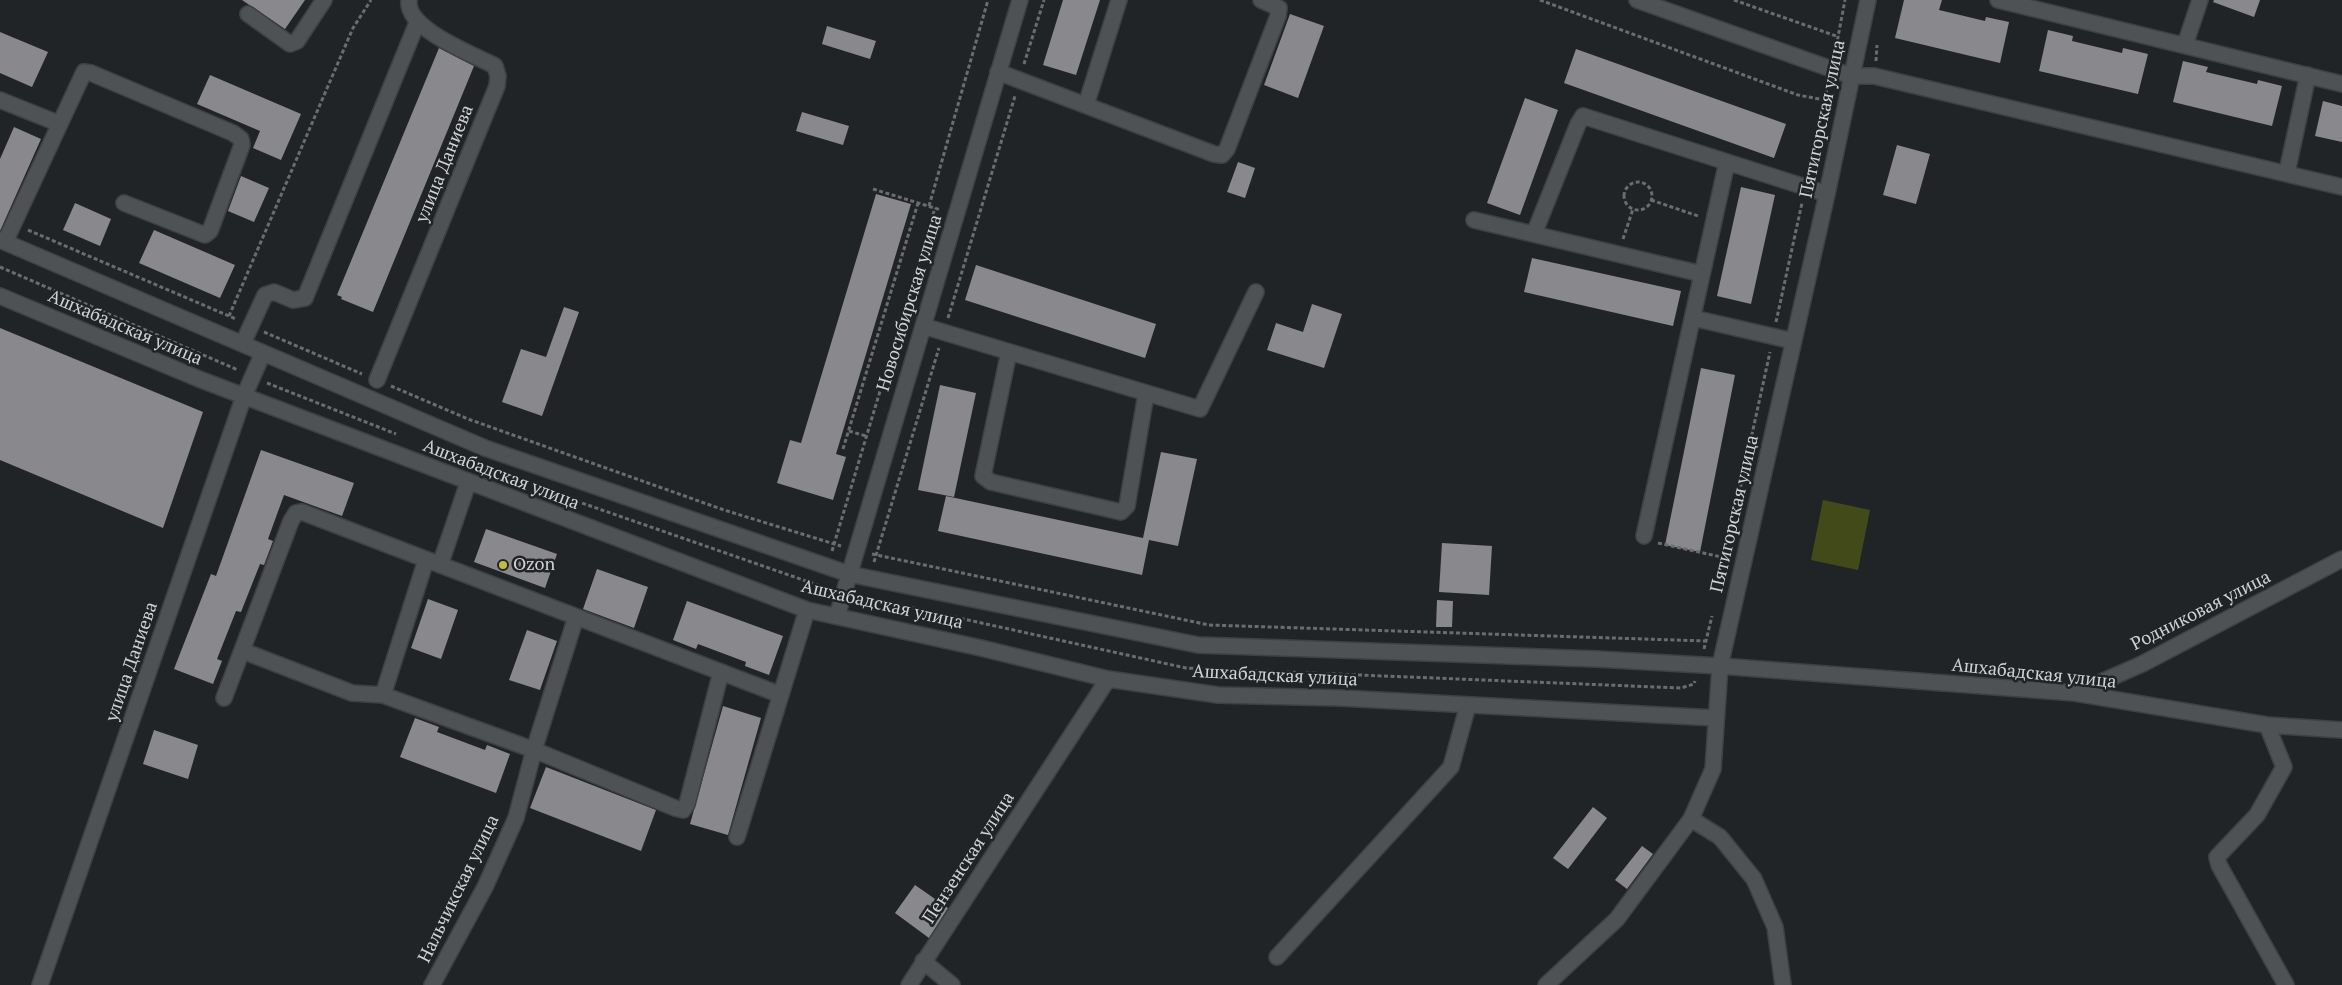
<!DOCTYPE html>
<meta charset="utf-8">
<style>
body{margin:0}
canvas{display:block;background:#212426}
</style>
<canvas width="2342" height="985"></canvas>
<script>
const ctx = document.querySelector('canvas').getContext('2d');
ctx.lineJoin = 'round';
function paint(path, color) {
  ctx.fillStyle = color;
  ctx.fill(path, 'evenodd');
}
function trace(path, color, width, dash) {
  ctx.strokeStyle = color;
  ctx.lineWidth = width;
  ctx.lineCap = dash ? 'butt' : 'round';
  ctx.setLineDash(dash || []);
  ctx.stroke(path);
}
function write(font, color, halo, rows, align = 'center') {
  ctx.font = font + ' "PT Serif",serif';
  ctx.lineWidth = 5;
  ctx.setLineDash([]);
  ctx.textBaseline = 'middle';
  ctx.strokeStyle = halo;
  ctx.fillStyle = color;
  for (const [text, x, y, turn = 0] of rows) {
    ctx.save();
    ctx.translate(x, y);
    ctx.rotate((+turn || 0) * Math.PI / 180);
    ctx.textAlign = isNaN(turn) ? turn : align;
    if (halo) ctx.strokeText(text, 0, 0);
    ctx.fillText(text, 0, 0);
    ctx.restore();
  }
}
paint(new Path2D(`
 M1823 500 1870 510 1858 570 1811 560Z`), '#424a1a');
paint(new Path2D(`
 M242 0H305L285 29Z
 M1063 0H1100L1076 75 1043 65Z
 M1904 0H1942L1939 10 1985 21 1986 17 2009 22 2000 63 1895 38Z
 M2214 0H2260L2254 17 2213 2Z
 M1290 14 1324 26 1298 98 1264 85Z
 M827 26 876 41 870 59 822 44Z
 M2048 30 2073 36 2072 41 2122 53 2123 48 2148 54 2138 94 2039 71Z
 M0 32 48 52 32 87 0 73Z
 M439 48 474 66 373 312 341 299 342 297 337 295Z
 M1576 49 1786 124 1774 158 1564 83Z
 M2183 61 2208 67 2206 72 2257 84 2258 80 2282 86 2272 126 2173 102Z
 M210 75 301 114 281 160 253 148 260 131 197 104Z
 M1525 98 1558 110 1520 215 1487 203Z
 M2323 101 2342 106V142L2315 136Z
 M802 112 849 126 843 145 796 131Z
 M14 127 41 139 0 231V159Z
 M1897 145 1930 154 1916 204 1883 195Z
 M1238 162 1255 168 1245 198 1227 192Z
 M241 176 269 188 254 222 228 211Z
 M1741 187 1775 195 1751 304 1717 296Z
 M876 194 911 204 836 454 846 457 833 500 777 483 790 440 801 443Z
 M75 203 111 219 100 246 63 230Z
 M154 230 235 265 220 298 139 263Z
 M1532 258 1681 291 1673 326 1524 292Z
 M976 265 1156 324 1145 358 965 300Z
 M1312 304 1342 314 1324 368 1267 350 1276 323 1303 332Z
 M564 307 579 312 542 416 502 402 521 349 546 357Z
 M0 328 203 412 163 528 0 460Z
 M1701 368 1735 375 1700 552 1665 545Z
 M940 385 976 393 954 497 918 490Z
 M261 450 354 483 342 516 284 495 268 539 273 541 264 565 260 564 241 612 236 611 217 659 222 661 213 684 174 669 211 574 216 576Z
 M1161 452 1197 459 1178 546 1149 540 1142 575 938 531 946 496 1143 538Z
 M486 529 557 554 545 588 474 562Z
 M1442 543 1492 546 1489 595 1439 592Z
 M597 569 648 587 634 628 583 609Z
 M428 599 458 610 441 659 411 648Z
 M1437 600 1453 601 1452 627H1436Z
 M687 601 783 636 769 675 745 666 746 662 698 644 696 649 673 640Z
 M527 630 557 641 540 690 509 680Z
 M723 706 761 718 728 835 690 824Z
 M415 718 439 727 437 732 485 750 487 745 510 754 496 793 400 757Z
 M154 730 198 745 188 779 143 764Z
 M546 767 656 810 641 851 530 808Z
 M1593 807 1607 818 1568 869 1553 858Z
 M1642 846 1653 854 1627 889 1615 880Z
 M915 885 948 908 929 938 895 913Z`), '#89888c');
const minor = new Path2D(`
 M1637 0 1851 76H1874L2342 187
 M1998 0 2342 84
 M248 14 290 44 297 41 324 0
 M2185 45 2200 0
 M998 72 1214 154 1222 155 1227 149 1278 16 1279 8 1261 0
 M0 100 60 124
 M1086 105 1119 0
 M2287 172 2308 75
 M1474 220 1702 274
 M1534 234 1578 124 1583 116 1827 194
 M0 240 485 448 849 574 1198 645 1597 659 1720 666 2075 693 2267 725 2342 730
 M5 242 84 72 91 73 233 133 241 139 242 145 210 231 205 235 124 203
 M0 296 199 379 807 610 981 648 1108 679 1218 695 1340 698 1716 718
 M1693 318 1793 341
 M923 326 1200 409 1256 292
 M243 343 265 295 274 292 293 300 305 298 417 23
 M1009 352 983 476 991 482 1121 512 1127 506 1146 394
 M377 380 497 86 498 76 495 66C473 54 405 29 409 0
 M1644 536 1727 162
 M440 565 468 483
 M837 616 1020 0
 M243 651 352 693 383 695 534 750 675 808 683 810 687 804 721 672
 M2076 693 2142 664 2342 559
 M383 695 426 560
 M224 698 291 521 296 513 302 512 781 695
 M2267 725 2284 767 2257 815 2217 857 2219 865 2286 985
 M1691 819 1720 837 1754 879 1775 927 1783 985
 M737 837 807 610
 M1277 957 1451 767 1468 705
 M923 961 952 985
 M40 985 244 396 263 353
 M432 985 485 887 516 818 534 750 576 617
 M909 985 1108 679
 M1546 985 1617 919 1691 819 1713 769 1720 666 1827 194 1868 0`);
trace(minor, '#3e4042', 18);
trace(new Path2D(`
 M1540 0 1798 95 1824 100
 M1734 0 1839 37
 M1835 53 1845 0
 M1876 61 1877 45
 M1024 64 1044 0
 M1809 170 1828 84
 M1624 196a14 14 0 1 1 28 0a14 14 0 1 1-28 0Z
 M873 189 941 210
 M1651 200 1698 216
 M929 206 988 0
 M28 230 236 319
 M1623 239 1633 209
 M0 267 238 370
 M229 316 353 28 371 0
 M948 318 1015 96
 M1776 322 1802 203
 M264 332 362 374
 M267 383 396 434
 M391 386 468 419 724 510 841 546
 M849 431 866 436
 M843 449 918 203
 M533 486 829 589
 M1735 512 1770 352
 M1658 543 1726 558
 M832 551 935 208
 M872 554 1209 625 1706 641
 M874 562 939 348
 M859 596 1186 668 1681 688 1694 684 1695 681
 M1704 649 1712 616`), '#6a6c6e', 3, [4, 2.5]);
trace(minor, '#4f5255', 15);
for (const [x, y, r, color] of [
 [503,565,5,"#c3bd3e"]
]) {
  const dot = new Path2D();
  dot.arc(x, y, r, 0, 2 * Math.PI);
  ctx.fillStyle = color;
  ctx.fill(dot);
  trace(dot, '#212426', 2);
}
write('18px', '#d1d2d4', '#212426', [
 ["Пятигорская улица",1823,119,-78],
 ["улица Даниева",445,164,-68],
 ["Новосибирская улица",910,303,-73],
 ["Ашхабадская улица",125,328,23],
 ["Ашхабадская улица",501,475,21],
 ["Пятигорская улица",1735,514,-77],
 ["Ашхабадская улица",882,605,13],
 ["Родниковая улица",2201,611,-27],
 ["улица Даниева",132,662,-71],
 ["Ашхабадская улица",2034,674,6],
 ["Ашхабадская улица",1275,676,3],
 ["Пензенская улица",969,858,-57],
 ["Нальчикская улица",459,889,-64]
]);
write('18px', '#d1d2d4', '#212426', [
 ["Ozon",513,565]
], 'left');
</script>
